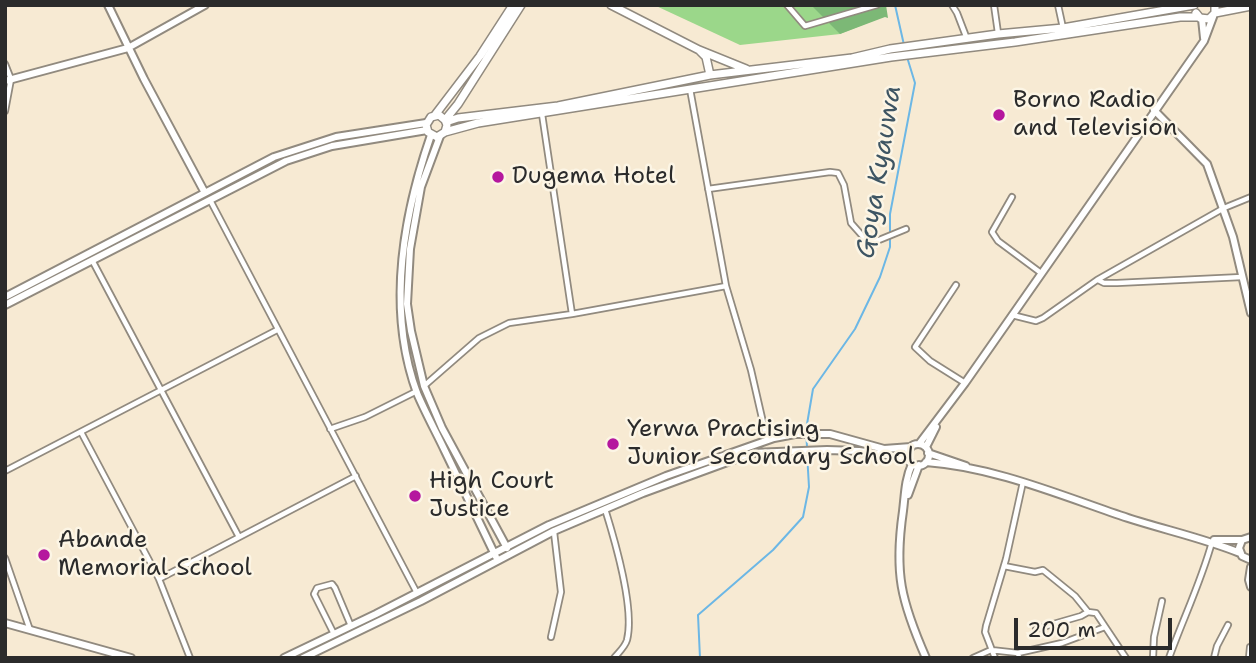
<!DOCTYPE html>
<style>
body{margin:0}
#map{position:relative;width:1256px;height:663px;overflow:hidden;background:#f7ead3;font-family:"Shantell Sans",sans-serif}
canvas{display:block}
.frame{position:absolute;inset:0;border:7px solid #2b2b2b;pointer-events:none}
.scale{position:absolute;left:1014px;top:618px;width:158px;height:32px;box-sizing:border-box;border:4px solid #2b2b2b;border-top:0;padding-left:9px;font-size:21px;line-height:24px;white-space:nowrap;color:#2b2b2b;-webkit-text-stroke:5px #fcf5e5;paint-order:stroke}
</style>
<div id="map">
<canvas width="1256" height="663"></canvas>
<div class="frame"></div>
<div class="scale">200 m</div>
</div>
<script>
const ctx = document.querySelector('canvas').getContext('2d');
ctx.lineJoin = 'round';
function paint(path, color) {
  ctx.fillStyle = color;
  ctx.fill(path, 'evenodd');
}
function trace(path, color, width, dash) {
  ctx.strokeStyle = color;
  ctx.lineWidth = width;
  ctx.lineCap = dash ? 'butt' : 'round';
  ctx.setLineDash(dash || []);
  ctx.stroke(path);
}
function write(font, color, halo, rows, align = 'center') {
  ctx.font = font + ' "Shantell Sans",sans-serif';
  ctx.lineWidth = 5;
  ctx.setLineDash([]);
  ctx.textBaseline = 'middle';
  ctx.strokeStyle = halo;
  ctx.fillStyle = color;
  for (const [text, x, y, turn = 0] of rows) {
    ctx.save();
    ctx.translate(x, y);
    ctx.rotate((+turn || 0) * Math.PI / 180);
    ctx.textAlign = isNaN(turn) ? turn : align;
    if (halo) ctx.strokeText(text, 0, 0);
    ctx.fillText(text, 0, 0);
    ctx.restore();
  }
}
paint(new Path2D(`
 M654 5H884L885 16 840 34 740 45Z`), '#9bd78a');
paint(new Path2D(`
 M811 5H886L888 18 885 17 840 34Z`), '#7cb876');
trace(new Path2D(`
 M895 5 904 45
 M807 447 806 430 813 389 855 329 880 277 890 247V214L915 83 907 57
 M700 658 698 615 773 550 803 517 809 487 807 453`), '#6cb7e5', 2);
const street = new Path2D(`
 M787 5 805 26 877 5
 M952 5 957 13 967 39
 M994 5 998 33
 M1058 5 1063 28
 M5 64 11 79 5 111
 M690 89 726 286 751 370 767 440
 M542 114 572 314
 M708 189 830 172 838 173 844 185 851 223 867 241 879 240 906 229
 M1012 197 992 232 998 241 1041 273
 M210 200 417 593
 M92 260 239 537
 M1098 280 1104 283H1117L1242 277
 M956 285 915 347 930 361 965 383
 M1012 315 1036 321 1043 318 1097 280 1224 208 1251 197
 M424 386 479 338 509 323 572 314 726 286
 M330 429 365 417 417 391
 M81 432 159 579 190 658
 M5 471 277 330
 M605 509C615 541 635 608 627 640 625 647 619 652 614 658
 M5 558 30 630
 M1004 566 1035 572 1043 570 1075 596 1088 612
 M159 579 356 476
 M1036 629 1081 616 1088 612 1096 613 1126 658
 M334 634 314 594 317 588 332 584 335 588 351 626
 M551 637 561 592 554 532
 M1018 653 1062 643 1105 627
 M973 658 991 650 1018 653 1019 658
 M995 658 985 632 986 626 1006 559 1023 482
 M1153 658 1154 637 1162 601
 M1169 658C1183 619 1201 582 1212 542
 M1214 658 1217 646 1228 625
 M1249 658 1250 647`);
const secondary = new Path2D(`
 M108 5 144 79 205 193
 M1202 19 1204 38
 M5 81 128 48 205 5
 M1154 110 1207 164 1233 237 1251 313
 M431 135C403 216 386 309 417 393 425 412 436 432 445 451 462 486 479 522 496 557
 M440 136 421 187 410 249 407 304 411 331 424 386 442 428 507 548
 M5 297 274 157 336 137 426 123
 M5 305 286 161 332 146 427 130
 M919 444 965 383 1204 41 1213 17
 M907 455a11 11 0 1 1 22 0a11 11 0 1 1-22 0Z
 M926 447 936 427
 M928 453 966 466
 M926 462C995 467 1062 496 1128 518 1165 530 1203 538 1240 553
 M912 464C905 479 905 495 903 511 894 573 901 601 926 658
 M908 495 919 465
 M1251 537 1242 540 1239 548 1242 556 1251 560
 M1214 540H1242
 M1251 567 1249 580 1251 587
 M5 623 131 658
 M284 658 376 614 549 525 666 476 774 438 795 434H830L884 449 911 447
 M303 658 421 601 554 531 643 493 752 453 827 450 859 451 908 458`);
const primary = new Path2D(`
 M611 5 699 50 746 69
 M1196 13 1200 18 1209 19 1215 13V5
 M1215 13 1251 6
 M700 51 706 57 710 75
 M435 115 480 56 513 5
 M445 120 439 115 431 117 426 125 428 132 437 137 445 132 447 125 445 120 458 104 521 5
 M446 122 458 118 558 106 710 75 852 58 890 49 998 34 1063 28 1194 5
 M445 132 478 123 891 57 1015 42 1180 17H1198`);
trace(street, '#918a7f', 8);
trace(secondary, '#918a7f', 10);
trace(primary, '#918a7f', 10);
trace(street, '#fff', 4.5);
trace(secondary, '#fff', 6);
trace(primary, '#fff', 7);
for (const [x, y, r, color] of [
 [999,115,7,"#b5179e"],
 [498,177,7,"#b5179e"],
 [613,444,7,"#b5179e"],
 [415,496,7,"#b5179e"],
 [44,555,7,"#b5179e"]
]) {
  const dot = new Path2D();
  dot.arc(x, y, r, 0, 2 * Math.PI);
  ctx.fillStyle = color;
  ctx.fill(dot);
  trace(dot, '#fcf5e5', 2.5);
}
write('24px', '#2b2b2b', '#fcf5e5', [
 ["Borno Radio",1013,101],
 ["and Television",1013,129],
 ["Dugema Hotel",512,177],
 ["Yerwa Practising",627,430],
 ["Junior Secondary School",627,458],
 ["High Court",429,482],
 ["Justice",429,510],
 ["Abande",58,541],
 ["Memorial School",58,569]
], 'left');
write('italic 26px', '#3e5563', '#fcf5e5', [
 ["Goya Kyauwa",880,172,-81]
]);
</script>
